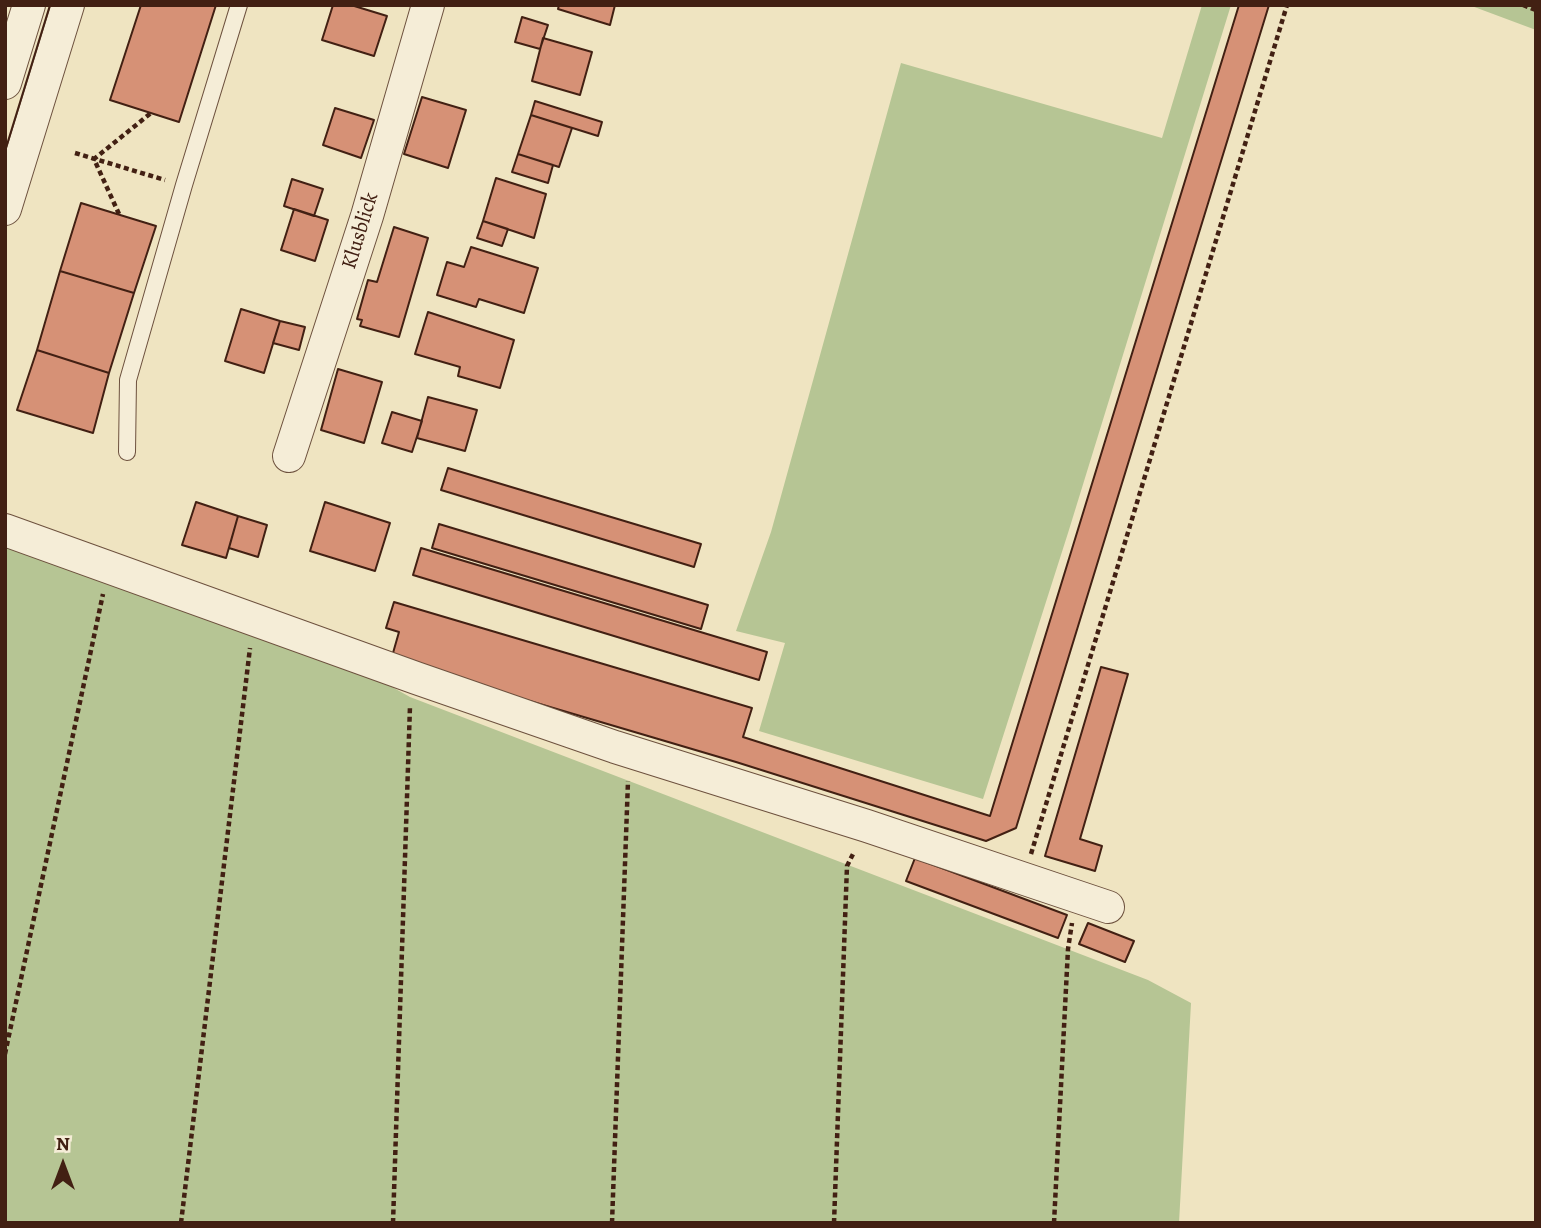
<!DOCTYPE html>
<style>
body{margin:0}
#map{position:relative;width:1541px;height:1228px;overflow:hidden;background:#efe4c1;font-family:Alegreya,serif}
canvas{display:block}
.frame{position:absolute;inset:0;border:7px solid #422013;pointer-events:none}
.north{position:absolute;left:28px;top:1130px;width:70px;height:70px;-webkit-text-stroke:5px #f5edd7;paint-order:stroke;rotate:0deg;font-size:19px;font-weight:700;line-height:28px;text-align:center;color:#422013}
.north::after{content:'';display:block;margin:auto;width:24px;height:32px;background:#422013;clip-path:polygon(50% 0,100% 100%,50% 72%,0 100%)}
</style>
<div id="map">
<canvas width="1541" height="1228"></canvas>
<div class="frame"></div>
<div class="north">N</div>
</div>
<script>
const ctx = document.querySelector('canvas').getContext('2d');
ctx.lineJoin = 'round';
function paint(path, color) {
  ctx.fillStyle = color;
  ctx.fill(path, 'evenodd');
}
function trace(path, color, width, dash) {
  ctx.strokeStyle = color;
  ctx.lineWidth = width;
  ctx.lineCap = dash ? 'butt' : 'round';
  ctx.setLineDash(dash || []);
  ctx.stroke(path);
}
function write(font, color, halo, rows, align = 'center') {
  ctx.font = font + ' Alegreya,serif';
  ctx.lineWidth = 5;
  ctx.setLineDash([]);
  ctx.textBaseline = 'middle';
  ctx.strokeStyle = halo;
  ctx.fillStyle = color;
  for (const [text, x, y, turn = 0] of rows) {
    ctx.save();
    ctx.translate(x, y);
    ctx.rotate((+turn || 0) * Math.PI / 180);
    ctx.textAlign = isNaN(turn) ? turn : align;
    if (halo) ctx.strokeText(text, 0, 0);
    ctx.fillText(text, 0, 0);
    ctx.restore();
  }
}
paint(new Path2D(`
 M1202 5H1231L1068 533 983 799 759 731 785 643 736 631 771 532 901 63 1162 138Z
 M1469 5H1536V30Z
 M5 542 106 584 358 668 410 697 1148 980 1191 1003 1179 1223H5Z`), '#b6c594');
const building = new Path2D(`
 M141 5H216L179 122 110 100Z
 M333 5H351L387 16 374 56 322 40Z
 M559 5H615L610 25 558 9Z
 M1239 5H1269L1016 828 986 841 736 762 391 660 399 632 386 628 394 602 752 708 743 737 990 816Z
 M522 17 548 25 540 49 515 42Z
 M543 38 592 52 580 95 532 81Z
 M422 97 466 110 448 168 404 154Z
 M535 101 602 122 598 136 531 115Z
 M335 108 374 120 361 158 323 145Z
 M531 115 572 128 559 167 518 154Z
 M518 154 553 165 548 183 512 172Z
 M496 178 546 194 534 238 483 221Z
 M292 179 323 189 314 216 284 206Z
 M81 203 156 226 134 293 60 271Z
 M294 209 328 220 315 261 281 250Z
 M483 221 508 229 502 246 477 238Z
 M394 227 428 238 399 337 360 326 362 320 357 319 368 280 377 282Z
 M471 247 538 268 524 313 479 299 476 307 437 295 447 262 464 267Z
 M60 271 134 293 109 373 37 350Z
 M241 309 280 321 264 373 225 361Z
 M428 312 514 340 500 388 458 376 460 367 415 354Z
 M280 321 305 327 299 350 273 343Z
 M37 350 109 373 93 433 17 410Z
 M338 369 382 382 364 443 321 430Z
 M428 397 477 410 465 451 417 438Z
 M392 412 422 421 412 452 382 443Z
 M448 468 701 544 694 567 441 490Z
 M196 502 238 516 226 558 182 545Z
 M325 502 390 523 375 571 310 551Z
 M238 516 267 525 258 557 229 548Z
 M439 524 708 605 701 629 432 548Z
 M421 548 767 652 759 680 413 575Z
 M1101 667 1128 674 1080 839 1102 846 1095 871 1045 856Z
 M915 858 1067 915 1058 938 906 881Z
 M1088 923 1134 941 1125 962 1079 944Z`);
paint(building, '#d69176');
trace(building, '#422013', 2);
const lane = new Path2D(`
 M127 452 128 380 184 185 239 5`);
const street = new Path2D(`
 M5 83 29 5
 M5 209 68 5
 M289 456 367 216 428 5
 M5 530 416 678 615 747 867 826 1108 907`);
trace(lane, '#6d513e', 18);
trace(street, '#6d513e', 34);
trace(new Path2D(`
 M1523 5 1536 10
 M75 153 165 180
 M119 214 94 159 151 113
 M1031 854 1287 5
 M5 1054 103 594
 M181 1223 250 648
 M393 1223 410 706
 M612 1223 628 781
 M834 1223 847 866 854 852
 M1054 1223 1068 949 1072 923`), '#422013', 4.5, [5, 3.5]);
trace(lane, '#f5edd7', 16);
trace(street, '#f5edd7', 32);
trace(new Path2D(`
 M5 151 50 5`), '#422013', 2);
write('21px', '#422013', '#f5edd7', [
 ["Klusblick",361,231,-73]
]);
</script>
